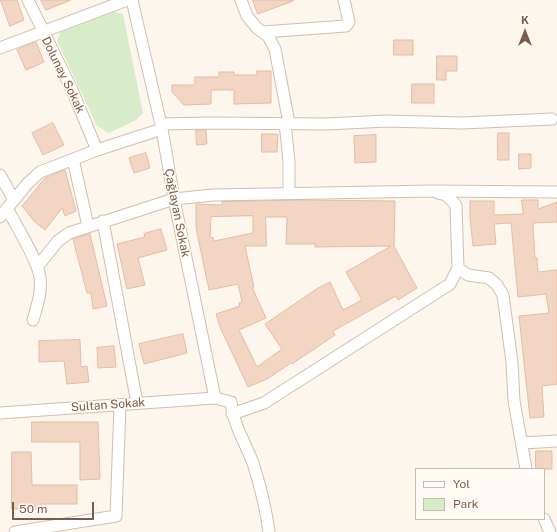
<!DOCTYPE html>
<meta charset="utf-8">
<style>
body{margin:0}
#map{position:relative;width:557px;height:532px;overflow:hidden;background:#fdf6ec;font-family:"Public Sans",sans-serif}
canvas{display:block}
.legend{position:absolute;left:415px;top:468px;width:130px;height:52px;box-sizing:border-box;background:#fffaf3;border:1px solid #cabbb1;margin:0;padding:5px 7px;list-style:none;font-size:12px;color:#7a5c4d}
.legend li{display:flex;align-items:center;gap:8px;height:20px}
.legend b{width:20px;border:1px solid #cabbb1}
.north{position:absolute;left:505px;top:12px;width:40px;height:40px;-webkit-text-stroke:3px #fffaf3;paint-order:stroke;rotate:0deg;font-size:11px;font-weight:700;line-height:16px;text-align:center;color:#7a5c4d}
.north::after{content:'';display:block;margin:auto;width:14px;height:18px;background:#7a5c4d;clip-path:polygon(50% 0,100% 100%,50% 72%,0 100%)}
.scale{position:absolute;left:12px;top:502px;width:82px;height:18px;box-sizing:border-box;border:2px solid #7a5c4d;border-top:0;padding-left:5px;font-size:12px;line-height:14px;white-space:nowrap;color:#7a5c4d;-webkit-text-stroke:3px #fffaf3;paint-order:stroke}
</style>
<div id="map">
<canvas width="557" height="532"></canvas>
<ul class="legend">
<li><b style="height:5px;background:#fff"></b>Yol</li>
<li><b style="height:11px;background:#d8ecc9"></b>Park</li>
</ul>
<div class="north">K</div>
<div class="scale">50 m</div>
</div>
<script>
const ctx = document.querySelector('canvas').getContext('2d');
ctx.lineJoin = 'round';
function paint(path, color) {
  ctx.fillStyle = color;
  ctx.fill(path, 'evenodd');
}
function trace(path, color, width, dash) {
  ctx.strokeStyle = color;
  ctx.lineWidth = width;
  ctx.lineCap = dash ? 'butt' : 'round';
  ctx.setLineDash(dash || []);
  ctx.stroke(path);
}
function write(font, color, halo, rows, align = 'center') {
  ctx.font = font + ' "Public Sans",sans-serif';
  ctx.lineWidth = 3;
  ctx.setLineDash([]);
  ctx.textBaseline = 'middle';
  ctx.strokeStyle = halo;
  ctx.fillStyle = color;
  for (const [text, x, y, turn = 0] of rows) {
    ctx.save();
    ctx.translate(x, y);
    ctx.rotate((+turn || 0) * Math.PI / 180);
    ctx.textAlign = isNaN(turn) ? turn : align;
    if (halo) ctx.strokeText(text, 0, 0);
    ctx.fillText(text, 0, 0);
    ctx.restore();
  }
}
paint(new Path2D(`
 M106 10 123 14 143 113 136 120 109 133 97 126 57 41 62 28Z`), '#d8ecc9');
const building = new Path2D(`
 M1 0H17L24 20 10 26Z
 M41 0H71L46 10Z
 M253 0H293V1L258 14Z
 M394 40H413V55H394Z
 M36 42 44 62 26 70 17 50Z
 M437 56H457V71H446V80H437Z
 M257 71H271V103L234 104V90H211V104L184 105 172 92V85H195V77H219V72H234V75H257Z
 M412 84H434V103H412Z
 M53 123 64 145 43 155 32 133Z
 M196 130H206L207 144 197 145Z
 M498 133H509V160H498Z
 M262 134H278L277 152H262Z
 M376 135V162L355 163 354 136Z
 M146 153 150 168 134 173 129 158Z
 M519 154H531V168L519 169Z
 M65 170 76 211 65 216 62 208 45 230 34 221 22 206 45 178Z
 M302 200 395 201 394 246 417 288 398 300 396 296 333 331 335 335 292 364 291 363 267 379 248 387 220 327 216 314 240 306 239 303 242 302 238 284 209 290 196 228V204L222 205V202ZM253 216V233L214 241 213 237 210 238 211 217ZM266 217H287L286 244H315V247L391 246 346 272 362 300 343 310 330 282 318 288 265 324 282 349 257 367 239 330 266 318 252 287H254L245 246H266Z
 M522 200H538V209L557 202V222L533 223 535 258H537L538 272 557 270V384L542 386 544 417 530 418 519 316 549 313 546 294 518 297 511 223 494 224 496 244 473 246 470 218V201H494V215L523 214Z
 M161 229 167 250 138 258 145 285 127 289 117 244 145 237 144 234Z
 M90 234 107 306 93 309 91 293H87L73 239Z
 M183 334 187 353 144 364 139 344Z
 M80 340 81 367 87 366 89 382 67 384 64 361 39 362V341Z
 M114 346 116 367 98 368 97 348Z
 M32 422H98L100 479 80 480V442H32Z
 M536 451H552V469H536Z
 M12 452H31L32 485H77V504H41V508L12 509Z`);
paint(building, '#f3d5c3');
trace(building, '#e6bba3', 1);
const minor = new Path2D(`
 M28 0 72 90 97 150
 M132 0 162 129 174 199 215 398 231 402C233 424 245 442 253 463 260 485 266 509 269 532
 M241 0 247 16 257 28 268 36 275 49 289 123
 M263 32 346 26 349 22 344 0
 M0 48 127 0
 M285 123 289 161V193
 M161 124 209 123 326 124 387 121 462 123 552 119
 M73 159 88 226
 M0 175 14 200
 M7 208C16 226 37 258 40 277 42 292 37 306 33 320
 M0 217 28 183 40 172 97 150 162 129
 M103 221 137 403
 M37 267 58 241 69 233 174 199 213 195 432 191 557 192
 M458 268 468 275 489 278 497 285 503 295 512 362 514 401 526 469
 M0 413 215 398
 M232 414 264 403 450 284 458 268 456 205 446 195 438 193
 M522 443 557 441
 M544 519 550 532
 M15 532 116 516 120 405`);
trace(minor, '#d1beb0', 13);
trace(minor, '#fff', 11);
write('12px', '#7a5c4d', '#fffaf3', [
 ["Dolunay Sokak",63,75,64],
 ["Çağlayan Sokak",177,213,79],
 ["Sultan Sokak",108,405,-4]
]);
</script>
